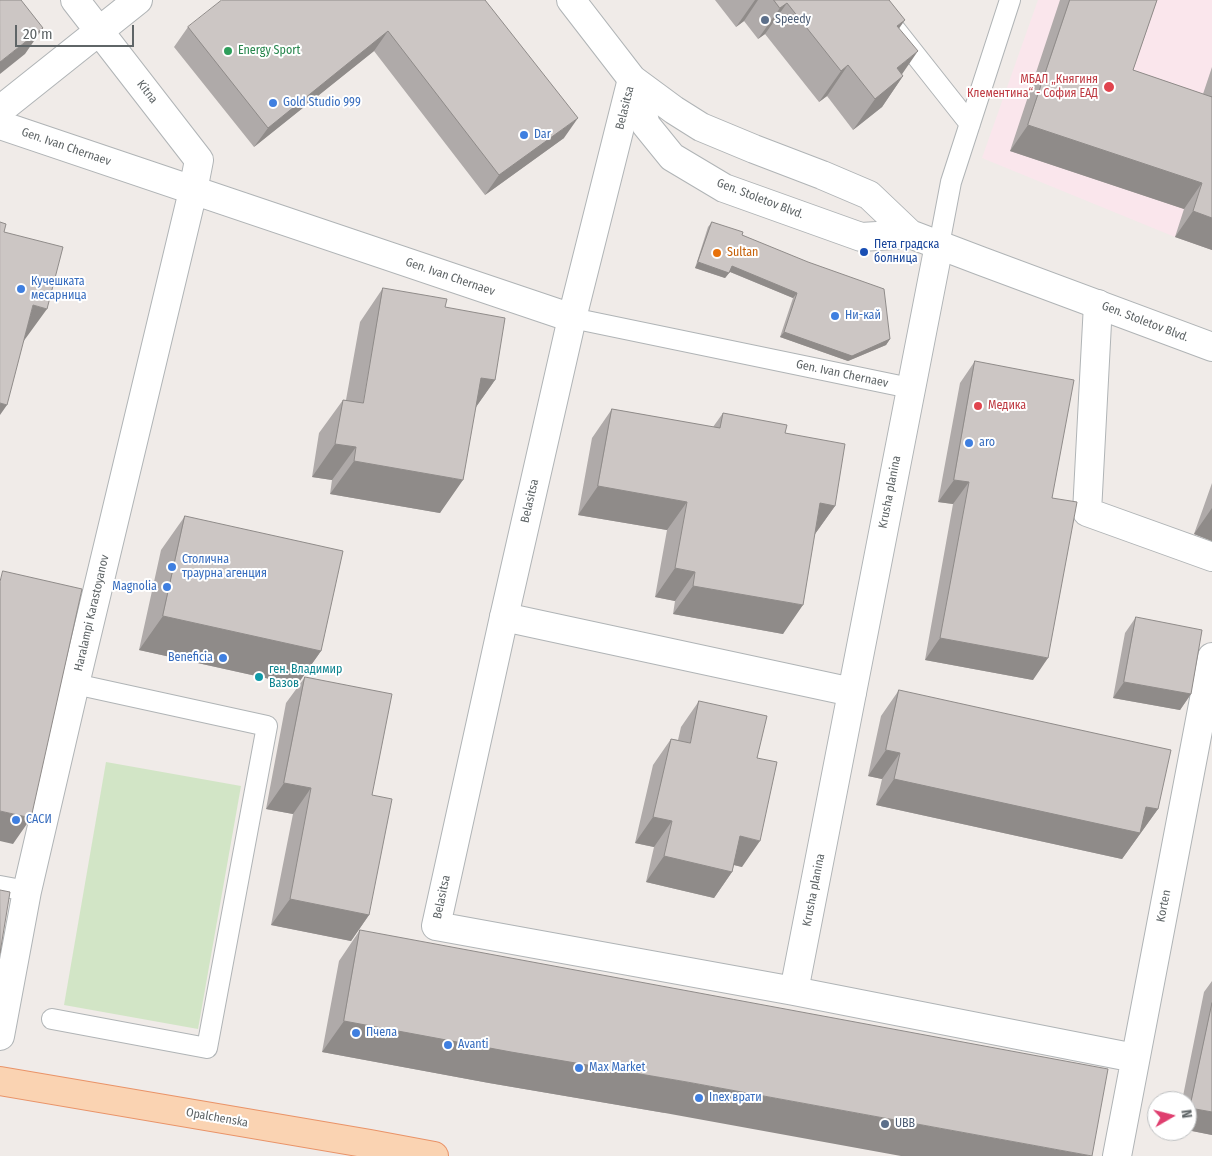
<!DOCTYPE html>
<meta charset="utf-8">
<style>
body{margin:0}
#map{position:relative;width:1212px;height:1156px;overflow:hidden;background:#f0ebe8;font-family:"Fira Sans Condensed",sans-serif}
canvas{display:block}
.north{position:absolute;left:1147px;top:1091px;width:50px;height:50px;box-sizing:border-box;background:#fff;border:1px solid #bfc1c2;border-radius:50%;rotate:82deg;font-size:14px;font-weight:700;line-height:20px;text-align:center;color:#5f6567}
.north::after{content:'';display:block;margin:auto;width:18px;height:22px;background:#df3f6f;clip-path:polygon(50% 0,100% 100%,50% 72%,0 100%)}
.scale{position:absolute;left:15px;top:25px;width:119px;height:22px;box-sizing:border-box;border:2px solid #5f6567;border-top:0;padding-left:6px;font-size:15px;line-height:18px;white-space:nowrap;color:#5f6567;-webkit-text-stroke:4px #fff;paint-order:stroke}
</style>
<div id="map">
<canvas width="1212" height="1156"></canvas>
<div class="north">N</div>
<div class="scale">20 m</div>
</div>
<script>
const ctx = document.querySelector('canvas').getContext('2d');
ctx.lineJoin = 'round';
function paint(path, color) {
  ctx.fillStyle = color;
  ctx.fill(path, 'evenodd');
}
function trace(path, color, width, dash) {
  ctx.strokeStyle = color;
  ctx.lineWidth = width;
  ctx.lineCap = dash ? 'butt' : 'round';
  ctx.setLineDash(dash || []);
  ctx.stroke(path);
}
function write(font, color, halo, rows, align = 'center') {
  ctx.font = font + ' "Fira Sans Condensed",sans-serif';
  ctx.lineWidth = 4;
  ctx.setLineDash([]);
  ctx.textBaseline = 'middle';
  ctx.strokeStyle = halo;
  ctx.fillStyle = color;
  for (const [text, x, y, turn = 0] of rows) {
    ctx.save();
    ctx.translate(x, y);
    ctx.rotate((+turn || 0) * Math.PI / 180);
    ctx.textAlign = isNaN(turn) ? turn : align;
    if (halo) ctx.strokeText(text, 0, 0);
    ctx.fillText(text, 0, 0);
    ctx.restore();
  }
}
paint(new Path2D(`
 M1038 0H1212V250L1175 237 982 158Z`), '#fae6ec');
paint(new Path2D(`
 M106 762 241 786 198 1029 64 1005Z`), '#d2e5c6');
const service = new Path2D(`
 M872 0 970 124
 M939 245 951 182 1010 0
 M572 318 910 388
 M0 886 27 891
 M52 1019 207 1048 267 726 75 684`);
const pedestrian = new Path2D(`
 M504 617 852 692`);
const minor = new Path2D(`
 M632 79 572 318 504 617 436 926 794 991 1135 1058
 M0 110 138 0
 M0 125 572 318
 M1098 304 1087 512 1212 557
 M794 991 939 245
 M0 1036 27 891 75 684 193 191 199 160 75 0
 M1117 1156 1212 657`);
const tertiary = new Path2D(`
 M571 0 632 79 674 110 701 127 754 149 822 175 869 195 910 234 981 261 1212 347
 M632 79 646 125 672 157 724 188 861 237 910 234`);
const primary = new Path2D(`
 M0 1081 370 1144 434 1156`);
trace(service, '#b0b4b6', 22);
trace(pedestrian, '#b0b4b6', 30);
trace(minor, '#b0b4b6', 30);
trace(tertiary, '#b0b4b6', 30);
trace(primary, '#e99368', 30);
trace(service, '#fff', 20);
trace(pedestrian, '#fff', 28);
trace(minor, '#fff', 28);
trace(tertiary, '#fff', 28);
trace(primary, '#fad3b2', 28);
paint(new Path2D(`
 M485 0 564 138 485 195 374 51 254 147 174 47 188 27Z
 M715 0H889L899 28 902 75 903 76 882 107 853 130 827 96 819 102 765 34 758 39 744 21 736 27Z
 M1060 0H1157L1133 70 1203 94 1212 67V250L1175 237 1184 209 1010 151Z
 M712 222 742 235 890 339 886 345 848 361 780 337 793 298 730 272 725 278 695 268 708 227Z
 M383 288 495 380 476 407 440 513 330 494 332 480 312 477 319 433 343 400H346L360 322Z
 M975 361 1052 498 1033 680 925 660 953 504 938 502 960 383Z
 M612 409 713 427 723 413 785 433 835 506 815 534 783 634 673 614 675 601 655 597 667 530 578 515 592 438Z
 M1212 483V541L1194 534Z
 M185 516 321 651 297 685 139 650 161 550Z
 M1136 617 1191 694 1180 710 1113 698 1125 633Z
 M305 677 372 795 369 915 351 941 271 925 293 814 266 809 286 703Z
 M899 690 1158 809 1122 859 876 805 882 779 868 776 881 716Z
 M699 701 757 758 742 867 734 865 732 872 714 898 646 882 654 847 635 843 653 765 671 739 678 740 681 727Z
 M360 930 665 1113 489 1083 322 1052 339 961Z
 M1212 981V1135L1187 1130V1101H1182L1204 992Z`), '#afaaa9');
paint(new Path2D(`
 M755 0H758L744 21 736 27Z
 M787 3 765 34 758 39 780 8Z
 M905 20 883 51 897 26Z
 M43 28 25 54 0 74V62Z
 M388 31 374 51 254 147 268 128Z
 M918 51 898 80 903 76 882 107 853 130 897 68Z
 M848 65 827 96 819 102 841 71Z
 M578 118 564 138 485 195 499 175Z
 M1028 125 1202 183 1184 209 1010 151Z
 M1193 211 1212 218V250L1175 237Z
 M698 262 729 273 725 278 695 268Z
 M732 266 797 293 793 298 728 271Z
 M33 305 47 309 23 342Z
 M784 332 890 339 886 345 848 361 780 337Z
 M481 378 495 380 471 414Z
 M0 403 7 405 0 415Z
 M335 444 356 447 332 480 312 477Z
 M354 461 463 480 440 513 330 494Z
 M954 480 969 482 953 504 938 502Z
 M598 486 687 502 667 530 578 515Z
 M820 503 835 506 815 534Z
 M1212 508V541L1194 534Z
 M675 568 695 572 675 601 655 597Z
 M693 586 803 605 783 634 673 614Z
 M163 616 321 651 297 685 139 650Z
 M940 638 1048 658 1033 680 925 660Z
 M1124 682 1191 694 1180 710 1113 698Z
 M886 750 900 753 882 779 868 776Z
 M894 779 1146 807 1158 809 1122 859 876 805Z
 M284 783 311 788 293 814 266 809Z
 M0 811 31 818 13 844 0 841Z
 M653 817 672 821 654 847 635 843Z
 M740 836 760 841 742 867 722 862Z
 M664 856 732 872 714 898 646 882Z
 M290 899 369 915 351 941 271 925Z
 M344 1021 687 1082 1092 1156H901L665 1113 489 1083 322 1052Z
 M1190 1108 1212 1112V1135L1187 1130V1113Z`), '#8f8b89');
const building = new Path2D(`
 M0 0H21L43 28 0 62Z
 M222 0H485L578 118 499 175 388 31 268 128 188 27Z
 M774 0H889L905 20 897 26 918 51 897 68 903 76 875 99 848 65 841 71 787 3 780 8Z
 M1070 0H1157L1133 70 1212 97V96V218L1193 211 1202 183 1028 125Z
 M0 222 6 224 4 232 63 247 47 309 33 305 7 405 0 403Z
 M712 222 743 232 742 235 808 262 884 289 890 339 852 356 784 332 797 293 732 266 729 273 698 262Z
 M383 288 447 299 445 307 505 318 495 380 481 378 463 480 354 461 356 447 335 444 343 400 363 403Z
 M975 361 1074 380 1052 498 1077 502 1048 658 940 638 969 482 954 480Z
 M612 409 720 428 723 413 787 425 785 433 845 444 835 506 820 503 803 605 693 586 695 572 675 568 687 502 598 486Z
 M185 516 343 551 321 651 163 616Z
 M3 571 82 589 31 818 0 811V582Z
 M1136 617 1202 630 1191 694 1124 682Z
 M305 677 392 694 372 795 392 799 369 915 290 899 311 788 284 783Z
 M899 690 1171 750 1158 809 1146 807 1140 833 894 779 900 753 886 750Z
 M699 701 767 716 757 758 777 762 760 841 740 836 732 872 664 856 672 821 653 817 671 739 690 743Z
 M0 890 10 892 0 953Z
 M360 930 1108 1069 1092 1156 687 1082 511 1052 344 1021Z
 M1212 1003V1112L1190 1108Z`);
paint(building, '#ccc6c4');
trace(building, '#8f8b89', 1);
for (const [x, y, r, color] of [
 [765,20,5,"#5c6f8a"],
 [228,51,5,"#2e9e5b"],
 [1109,87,6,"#e0444e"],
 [273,103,5,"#3f7fe0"],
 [524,135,5,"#3f7fe0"],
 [864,252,5,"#1a4fb4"],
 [717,253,5,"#e8710a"],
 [21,289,5,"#3f7fe0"],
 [835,316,5,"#3f7fe0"],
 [978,406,5,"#e0444e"],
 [969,443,5,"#3f7fe0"],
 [172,567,5,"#3f7fe0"],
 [167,587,5,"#3f7fe0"],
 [223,658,5,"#3f7fe0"],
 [259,677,5,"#0f9aa8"],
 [16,820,5,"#3f7fe0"],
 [356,1033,5,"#3f7fe0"],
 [448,1045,5,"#3f7fe0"],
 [579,1068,5,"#3f7fe0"],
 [699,1098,5,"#3f7fe0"],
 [885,1124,5,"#5c6f8a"]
]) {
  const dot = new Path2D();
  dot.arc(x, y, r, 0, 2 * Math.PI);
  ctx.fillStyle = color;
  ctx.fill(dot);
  trace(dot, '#fff', 2);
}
write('12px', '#4e5e75', '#fff', [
 ["Speedy",775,20],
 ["UBB",895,1124]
], 'left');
write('12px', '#27864d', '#fff', [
 ["Energy Sport",238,51]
], 'left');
write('12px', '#be3a42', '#fff', [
 ["МБАЛ „Княгиня",1098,80],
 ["Клементина“ - София ЕАД",1098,94],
 ["Медика",988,406,"left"]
], 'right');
write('12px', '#5f6567', '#fff', [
 ["Kitna",147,92,52],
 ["Belasitsa",625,108,-76],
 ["Gen. Ivan Chernaev",66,147,19],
 ["Gen. Stoletov Blvd.",760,199,21],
 ["Gen. Ivan Chernaev",450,277,19],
 ["Gen. Stoletov Blvd.",1145,322,21],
 ["Gen. Ivan Chernaev",842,374,12],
 ["Krusha planina",890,492,-79],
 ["Belasitsa",530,501,-77],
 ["Haralampi Karastoyanov",92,613,-77],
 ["Krusha planina",814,890,-79],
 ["Belasitsa",442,897,-78],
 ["Korten",1164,906,-79],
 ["Opalchenska",217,1118,10]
]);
write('12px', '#366cbe', '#fff', [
 ["Gold Studio 999",283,103],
 ["Dar",534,135],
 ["Кучешката",31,282],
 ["месарница",31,296],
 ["Ни-кай",845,316],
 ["aro",979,443],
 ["Столична",182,560],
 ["траурна агенция",182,574],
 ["Magnolia",157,587,"right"],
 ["Beneficia",213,658,"right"],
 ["САСИ",26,820],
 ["Пчела",366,1033],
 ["Avanti",458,1045],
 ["Max Market",589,1068],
 ["Inex врати",709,1098]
], 'left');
write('12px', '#164399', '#fff', [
 ["Пета градска",874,245],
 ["болница",874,259]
], 'left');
write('12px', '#c56008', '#fff', [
 ["Sultan",727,253]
], 'left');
write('12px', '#0d838f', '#fff', [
 ["ген. Владимир",269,670],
 ["Вазов",269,684]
], 'left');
</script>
